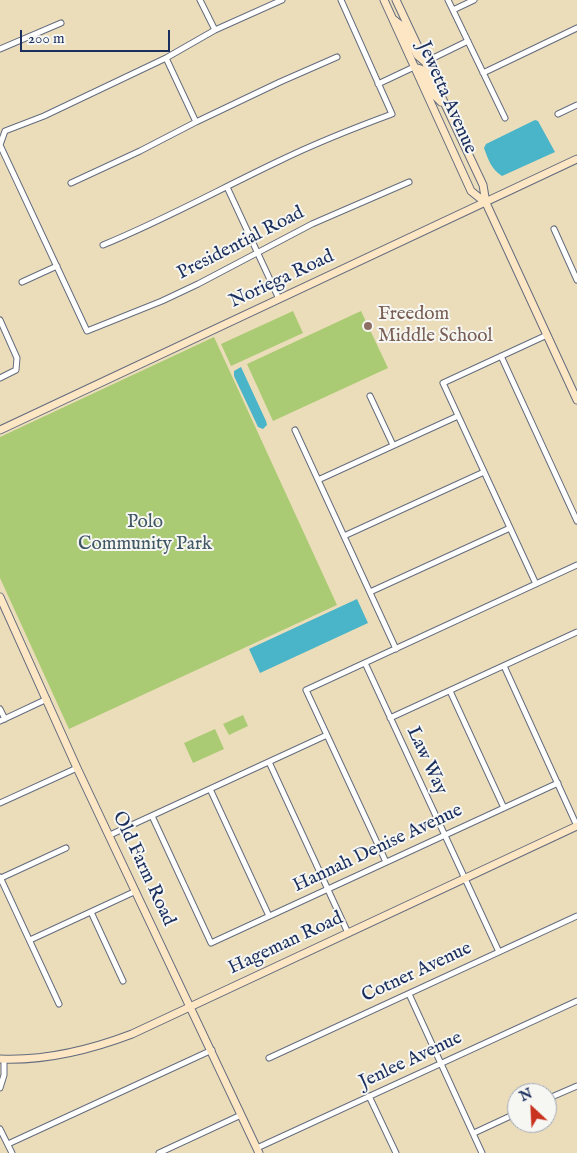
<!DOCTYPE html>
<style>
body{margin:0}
#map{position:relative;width:577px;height:1153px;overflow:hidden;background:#ecddba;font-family:"IM FELL English",serif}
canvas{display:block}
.north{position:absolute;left:507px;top:1083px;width:50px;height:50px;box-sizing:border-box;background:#f6f6f2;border:1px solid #9ea6b7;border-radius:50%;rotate:335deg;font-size:14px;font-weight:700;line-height:20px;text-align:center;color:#1b2f5e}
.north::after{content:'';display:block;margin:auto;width:18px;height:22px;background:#c8321e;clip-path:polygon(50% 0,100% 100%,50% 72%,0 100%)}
.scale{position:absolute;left:20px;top:30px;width:150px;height:22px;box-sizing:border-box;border:2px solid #1b2f5e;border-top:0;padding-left:6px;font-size:15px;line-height:18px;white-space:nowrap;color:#1b2f5e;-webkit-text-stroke:4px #f6f6f2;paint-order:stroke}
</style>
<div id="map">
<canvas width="577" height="1153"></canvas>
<div class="north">N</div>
<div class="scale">200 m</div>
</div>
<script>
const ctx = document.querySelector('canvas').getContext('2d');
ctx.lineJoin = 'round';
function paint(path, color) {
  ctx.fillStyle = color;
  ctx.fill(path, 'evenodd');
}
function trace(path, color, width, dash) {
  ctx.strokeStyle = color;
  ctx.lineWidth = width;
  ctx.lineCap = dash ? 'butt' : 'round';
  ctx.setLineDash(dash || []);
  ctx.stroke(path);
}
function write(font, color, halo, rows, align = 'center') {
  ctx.font = font + ' "IM FELL English",serif';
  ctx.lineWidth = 4;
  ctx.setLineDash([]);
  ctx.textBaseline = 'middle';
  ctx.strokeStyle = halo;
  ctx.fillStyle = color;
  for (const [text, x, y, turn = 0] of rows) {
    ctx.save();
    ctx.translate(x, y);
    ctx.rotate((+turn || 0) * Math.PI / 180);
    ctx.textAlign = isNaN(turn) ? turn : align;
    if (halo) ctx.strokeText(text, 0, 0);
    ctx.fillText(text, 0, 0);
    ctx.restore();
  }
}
paint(new Path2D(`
 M293 311 303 333 231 366 221 344Z
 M361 311 388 368 273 421 247 364Z
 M214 337 337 605 69 729 0 578V437Z
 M243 715 248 726 229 735 223 724Z
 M215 729 224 749 193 763 184 743Z`), '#aacb73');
paint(new Path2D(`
 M535 120 538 121 555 152 502 176C491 169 488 159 484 148L486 144Z
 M241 367 266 421 267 425 263 429 258 427 234 376V371Z
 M357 599 368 623 260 673 249 649Z`), '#4ab4c8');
const street = new Path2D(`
 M200 0 215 30
 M282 0 215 30 166 58 44 116 5 131 0 145 87 331 162 301 198 284 312 224 409 182
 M448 0 505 118
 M453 10 474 0
 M0 49 61 23
 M166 58 196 122
 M425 62 468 41
 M483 73 577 28
 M378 84 414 67
 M558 114 577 105
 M71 183 140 151 196 122 280 82 337 57
 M227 187 279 299
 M554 229 577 280
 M103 245C164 220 220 189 279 161 316 143 354 128 392 114L341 0
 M22 282 57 266
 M0 320 17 358 16 370 0 378
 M501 356 577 521
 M370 396 393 445
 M295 430 396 649
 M318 480 458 416
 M344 536 484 472
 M536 584 443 383 547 335
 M370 592 510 528
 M365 663 499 952
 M504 666 577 826
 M450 691 504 808
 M0 709 5 719
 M390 718 577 632
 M0 721 47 699
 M269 762 348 933
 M210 789 269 916
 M0 803 77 768
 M152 816 211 943 558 783
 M110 835 327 735
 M386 862 306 690 577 565
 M0 877 59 1004
 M1 878 66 848
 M91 912 123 981
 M30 940 136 891
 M409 994 482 1153
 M269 1058 577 916
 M0 1088 4 1075V1059
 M369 1096 396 1153
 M547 1099 577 1086
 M0 1129 12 1153
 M474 1133 517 1113
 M8 1144 212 1050
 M257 1148 577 1001
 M159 1153 241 1115`);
const secondary = new Path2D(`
 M384 0 471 191 486 203
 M396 0 483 185 486 203 577 400
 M393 19 402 26 417 55 424 61
 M414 67 421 69 435 96 441 102
 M0 430 577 159
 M0 597 77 768 259 1153
 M0 1059C45 1061 90 1050 132 1034L577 826`);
trace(street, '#646c7e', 7);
trace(secondary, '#646c7e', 9);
trace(street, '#fff', 5);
trace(secondary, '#fce6c4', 7);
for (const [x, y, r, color] of [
 [368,326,5,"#8d6e63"]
]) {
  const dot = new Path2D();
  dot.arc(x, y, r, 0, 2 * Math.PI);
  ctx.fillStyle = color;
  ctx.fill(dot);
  trace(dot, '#f6f6f2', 2);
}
write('19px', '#1b2f5e', '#f6f6f2', [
 ["Jewetta Avenue",446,98,66],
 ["Presidential Road",241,244,-27],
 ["Noriega Road",282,280,-25],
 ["Law Way",426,761,65],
 ["Hannah Denise Avenue",378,849,-25],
 ["Old Farm Road",143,869,65],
 ["Hageman Road",286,944,-25],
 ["Cotner Avenue",417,973,-25],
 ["Jenlee Avenue",411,1061,-25]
]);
write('19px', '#785e54', '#f6f6f2', [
 ["Freedom",378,315],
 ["Middle School",378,337]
], 'left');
write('19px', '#3f5663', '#f6f6f2', [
 ["Polo",145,523],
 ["Community Park",145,545]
]);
</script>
